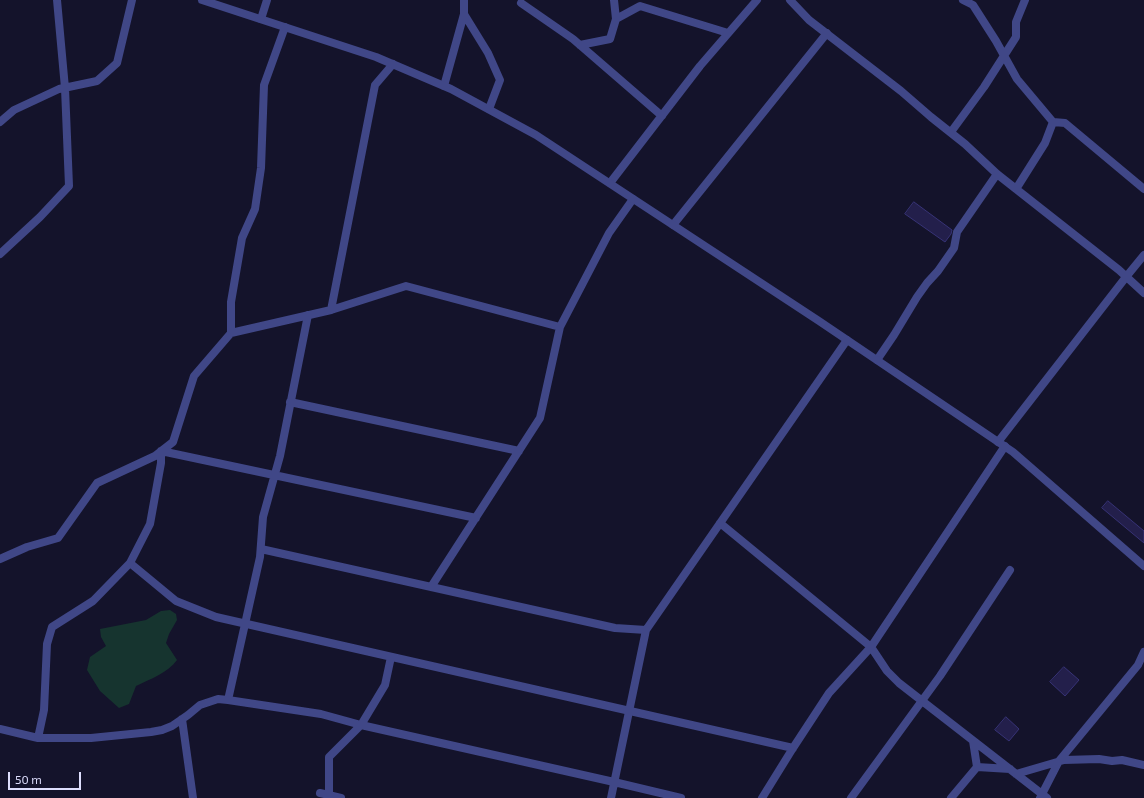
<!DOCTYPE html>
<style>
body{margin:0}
#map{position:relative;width:1144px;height:798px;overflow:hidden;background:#14132b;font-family:"Exo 2",sans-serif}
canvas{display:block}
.scale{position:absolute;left:8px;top:772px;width:73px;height:18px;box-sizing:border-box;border:2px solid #dedefd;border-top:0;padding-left:5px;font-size:12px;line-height:14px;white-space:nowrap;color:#dedefd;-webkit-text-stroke:3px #14132b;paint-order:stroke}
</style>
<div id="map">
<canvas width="1144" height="798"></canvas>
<div class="scale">50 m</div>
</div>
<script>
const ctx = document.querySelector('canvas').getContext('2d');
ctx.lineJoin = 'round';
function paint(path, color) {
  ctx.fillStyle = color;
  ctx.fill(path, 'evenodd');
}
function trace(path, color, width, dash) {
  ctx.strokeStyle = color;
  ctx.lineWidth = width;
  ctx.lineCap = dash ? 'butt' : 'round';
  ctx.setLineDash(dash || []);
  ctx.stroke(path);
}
paint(new Path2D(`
 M170 610 176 614 177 620 169 634 166 643 177 660C168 673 150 679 136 686L129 704 119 708 100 691 87 670 90 657 106 646 101 637 100 629 146 620 161 611Z`), '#16342f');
const building = new Path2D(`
 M914 202 952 230 951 234 945 242 905 214Z
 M1108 501 1144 531V543L1102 508Z
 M1064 667 1079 680 1065 696 1050 682Z
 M1006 717 1019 729 1009 741 995 730Z`);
paint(building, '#231f4b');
trace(building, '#373376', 1);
trace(new Path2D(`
 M464 0V14L488 53 500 80 489 109
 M614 0 616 19
 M790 0 809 20 901 91 931 117 965 144 997 174 1119 270 1144 293
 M963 0 973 5 996 41 1017 79 1053 122 1045 143 1016 189
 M521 3 573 39 662 116
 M261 19 267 0
 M580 45 610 39 616 19 640 6 728 33
 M444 86 464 14
 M0 122 14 110 59 89 97 81 117 63 132 0
 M1053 122 1065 123 1144 189
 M951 132 984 87 1016 37V22L1025 0
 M610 183 700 66 757 0
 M673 225 827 33
 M0 254 40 217 69 186 65 88 57 0
 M331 310 375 85 393 64
 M231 333V302L242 238 255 209 261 168 264 85 285 27
 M877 360 894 335 917 297 927 283 938 271 954 248 957 232 997 174
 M290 402 519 451
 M998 442 1126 277 1144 255
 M720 523 871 647 887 671 899 683 1047 798
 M261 549 615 628 646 630
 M0 559 27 547 58 538 97 483 155 456 173 442 194 376 231 333 331 310 406 286 560 327 609 233 633 199
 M130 563 176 601 216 617 793 748
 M431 587 540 418 560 327
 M228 700 260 557 263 517 280 456 308 315
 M182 719 193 798
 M0 729 38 738H91L151 732 162 730 172 726 188 715 200 705 218 699 228 700 321 714 361 725 614 782 681 798
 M38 738 44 710 47 644 52 627 93 601 130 563 150 524 161 463V451L476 518
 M973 741 977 767
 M1016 774 1064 760 1099 759 1112 761 1122 760 1144 765
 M320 793 341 798
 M329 795V757L361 725 385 685 391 657
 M611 798 646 630 847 340
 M762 798 793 748 829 693 871 647 1005 446
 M851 798 940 676 1010 570
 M951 798 977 767 1010 769
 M1040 798 1059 761 1138 665 1144 652`), '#404787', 8);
trace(new Path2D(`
 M202 0 376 57 451 89 536 135 819 321 1013 452 1144 566`), '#404787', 8);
</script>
